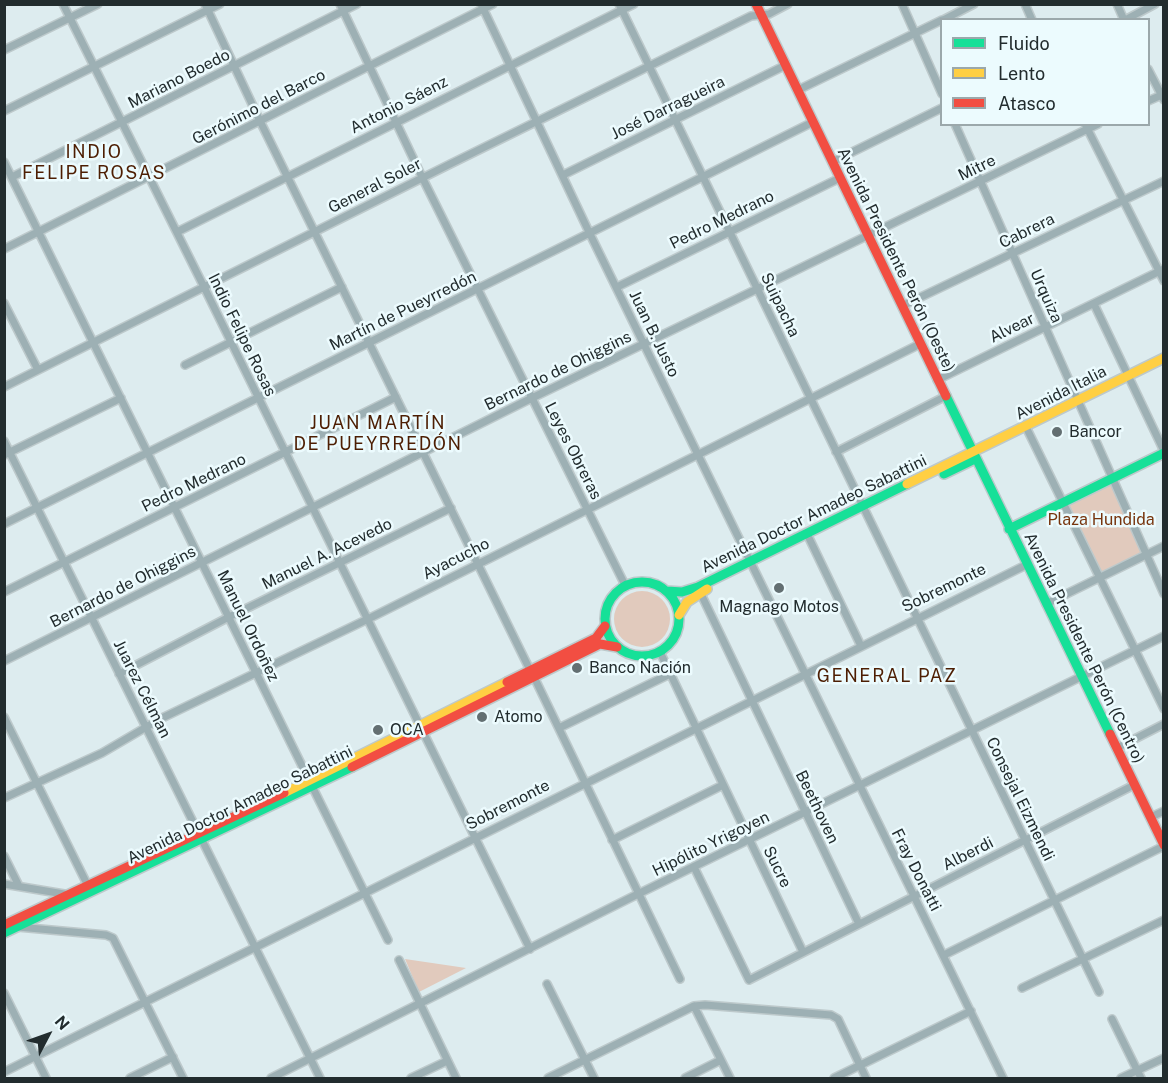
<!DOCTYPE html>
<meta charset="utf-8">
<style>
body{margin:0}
#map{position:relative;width:1168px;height:1083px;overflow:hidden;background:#ddecef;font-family:"Public Sans",sans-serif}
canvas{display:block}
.frame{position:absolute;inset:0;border:6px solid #222c2e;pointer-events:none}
.legend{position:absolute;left:940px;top:18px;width:210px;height:108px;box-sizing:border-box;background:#ecfbfe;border:2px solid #9ba8ab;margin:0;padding:8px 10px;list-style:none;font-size:18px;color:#222c2e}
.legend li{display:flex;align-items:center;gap:12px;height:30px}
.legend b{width:30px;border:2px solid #9ba8ab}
.north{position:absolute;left:18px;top:1005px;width:60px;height:60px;-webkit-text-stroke:4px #ecfbfe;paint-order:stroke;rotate:49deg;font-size:16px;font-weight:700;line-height:24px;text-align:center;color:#222c2e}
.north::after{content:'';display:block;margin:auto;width:21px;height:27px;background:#222c2e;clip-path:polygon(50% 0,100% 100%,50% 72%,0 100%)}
</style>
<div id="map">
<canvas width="1168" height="1083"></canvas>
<div class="frame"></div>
<ul class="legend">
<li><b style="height:8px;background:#16e098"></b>Fluido</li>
<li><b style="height:8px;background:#ffcf43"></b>Lento</li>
<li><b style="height:8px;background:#f24e42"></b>Atasco</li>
</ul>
<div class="north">N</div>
</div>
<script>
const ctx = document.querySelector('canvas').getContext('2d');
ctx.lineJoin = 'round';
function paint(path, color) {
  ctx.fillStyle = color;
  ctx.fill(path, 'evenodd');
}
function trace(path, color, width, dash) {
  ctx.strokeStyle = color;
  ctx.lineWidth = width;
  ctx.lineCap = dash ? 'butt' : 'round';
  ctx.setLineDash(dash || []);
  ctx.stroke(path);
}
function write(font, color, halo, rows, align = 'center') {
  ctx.font = font + ' "Public Sans",sans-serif';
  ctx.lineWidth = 5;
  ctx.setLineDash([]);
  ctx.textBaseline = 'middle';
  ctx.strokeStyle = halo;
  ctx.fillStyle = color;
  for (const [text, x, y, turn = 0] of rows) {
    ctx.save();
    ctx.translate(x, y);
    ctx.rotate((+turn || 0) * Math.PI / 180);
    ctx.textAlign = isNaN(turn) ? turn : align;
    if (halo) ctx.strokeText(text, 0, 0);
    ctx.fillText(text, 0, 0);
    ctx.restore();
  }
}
paint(new Path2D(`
 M1111 484 1142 553 1101 574 1067 505Z
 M614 619a28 28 0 1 1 56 0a28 28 0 1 1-56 0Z
 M405 959 466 968 419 992Z`), '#e1cabd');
const street = new Path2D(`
 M63 4 204 287 530 949
 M205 4 260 121 530 670
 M340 4 422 177 625 585
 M481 4 589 232 1003 1078
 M619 4 1099 992
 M902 4 942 94
 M1025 4 1032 20
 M1117 4 1124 20
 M943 20 974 4
 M1125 20 1155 4
 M4 50 98 4
 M1148 69 1164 100
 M798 90 942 20
 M1148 101 1164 94
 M4 111 220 4
 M955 124 1164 594
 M1085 124 1164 281
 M4 162 388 940
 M832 162 942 108
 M563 175 786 65
 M12 177 357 4
 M177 232 634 4
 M4 249 493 4
 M617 287 840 178
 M4 303 38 370
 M1094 304 1164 451
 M902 306 1164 181
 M185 365 342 287
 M937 380 1164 269
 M4 387C253 262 501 138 751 16L769 14 788 4
 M1026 427 1164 709
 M4 441 320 1078
 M836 452 944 397
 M4 455 121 398
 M4 524 813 122
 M809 538 861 646
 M4 592 396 397
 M700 592 859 924
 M1046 604 1164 546
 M660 652 803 952
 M4 661 532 398 1098 124
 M119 674 229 617 451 508
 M534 677 680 979
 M4 717 89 888
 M559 728 670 674
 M1117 748 1164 724
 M4 798 102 753 160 719 368 619 920 344
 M1151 817 1164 811
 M612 840 723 785
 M4 856 19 886
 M694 867 749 980 1134 785
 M4 884 70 895
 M18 927 106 935 113 938 183 1078
 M944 955 1164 846
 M399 960 456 1078
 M547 984 594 1078
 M1022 988 1164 920
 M4 993 46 1078
 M694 1006 730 1078
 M1112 1019 1141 1078
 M4 1072 1026 565
 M130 1078 173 1057
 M271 1078 638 894 1164 636
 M411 1078 447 1061
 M548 1078 694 1006 705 1005 831 1015 838 1019 866 1078
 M685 1078 721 1060
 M834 1078 971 1011
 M1121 1078 1164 1058`);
const fast = new Path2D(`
 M946 396 1110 734
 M944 474 975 459
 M1009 529 1164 453
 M605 619a37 37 0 1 1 74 0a37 37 0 1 1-74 0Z
 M667 591 682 592 698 587 907 484
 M4 933 352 767`);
const slow = new Path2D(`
 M907 484 1164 358
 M679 615 687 602 707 589
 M284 793 507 682`);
const jam = new Path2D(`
 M756 4 946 396
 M507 682 596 638 605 626
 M1110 734 1164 845
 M352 767 600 644 617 647
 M4 925 284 793`);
trace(street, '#bdc9cb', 10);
trace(fast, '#bdc9cb', 12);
trace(slow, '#bdc9cb', 12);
trace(jam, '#bdc9cb', 12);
trace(street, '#9db0b4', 7);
trace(fast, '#16e098', 9);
trace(slow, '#ffcf43', 9);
trace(jam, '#f24e42', 9);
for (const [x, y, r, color] of [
 [1057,432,6,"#636f72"],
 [779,588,6,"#636f72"],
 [577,668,6,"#636f72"],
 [482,717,6,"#636f72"],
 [378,730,6,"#636f72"]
]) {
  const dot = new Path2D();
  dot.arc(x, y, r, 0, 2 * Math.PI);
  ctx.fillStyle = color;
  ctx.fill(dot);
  trace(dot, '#ecfbfe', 2);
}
write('16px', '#222c2e', '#ecfbfe', [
 ["Mariano Boedo",179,79,-27],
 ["Antonio Sáenz",399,105,-27],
 ["Gerónimo del Barco",259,107,-27],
 ["José Darragueira",668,108,-26],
 ["Mitre",977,168,-26],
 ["General Soler",375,186,-27],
 ["Pedro Medrano",722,220,-26],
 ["Cabrera",1027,231,-26],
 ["Avenida Presidente Perón (Oeste)",896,260,64],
 ["Urquiza",1046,296,66],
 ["Suipacha",780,305,64],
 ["Martín de Pueyrredón",403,311,-26],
 ["Alvear",1012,328,-26],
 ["Juan B. Justo",654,334,64],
 ["Indio Felipe Rosas",242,335,64],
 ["Bernardo de Ohiggins",558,371,-26],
 ["Avenida Italia",1061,393,-27],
 ["Leyes Obreras",573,451,63],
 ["Pedro Medrano",194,483,-26],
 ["Avenida Doctor Amadeo Sabattini",814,514,-26],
 ["Manuel A. Acevedo",327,554,-26],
 ["Ayacucho",456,559,-27],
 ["Bernardo de Ohiggins",123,587,-27],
 ["Sobremonte",944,588,-26],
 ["Manuel Ordoñez",248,626,64],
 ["Avenida Presidente Perón (Centro)",1084,648,64],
 ["Juarez Célman",142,689,63],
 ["Consejal Eizmendi",1020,799,64],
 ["Avenida Doctor Amadeo Sabattini",240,805,-26],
 ["Sobremonte",508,805,-27],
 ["Beethoven",817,807,64],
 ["Hipólito Yrigoyen",711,844,-26],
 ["Alberdi",968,854,-27],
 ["Sucre",777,867,64],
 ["Fray Donatti",916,870,63]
]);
write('16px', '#222c2e', '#ecfbfe', [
 ["Bancor",1069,432],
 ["Magnago Motos",779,607,"center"],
 ["Banco Nación",589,668],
 ["Atomo",494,717],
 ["OCA",390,730]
], 'left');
write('16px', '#77340d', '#ecfbfe', [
 ["Plaza Hundida",1101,520]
]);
ctx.letterSpacing = '1.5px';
write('18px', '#4d1e03', '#ecfbfe', [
 ["INDIO",94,152],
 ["FELIPE ROSAS",94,173],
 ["JUAN MARTÍN",378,423],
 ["DE PUEYRREDÓN",378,444],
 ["GENERAL PAZ",887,676]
]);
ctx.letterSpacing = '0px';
</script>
